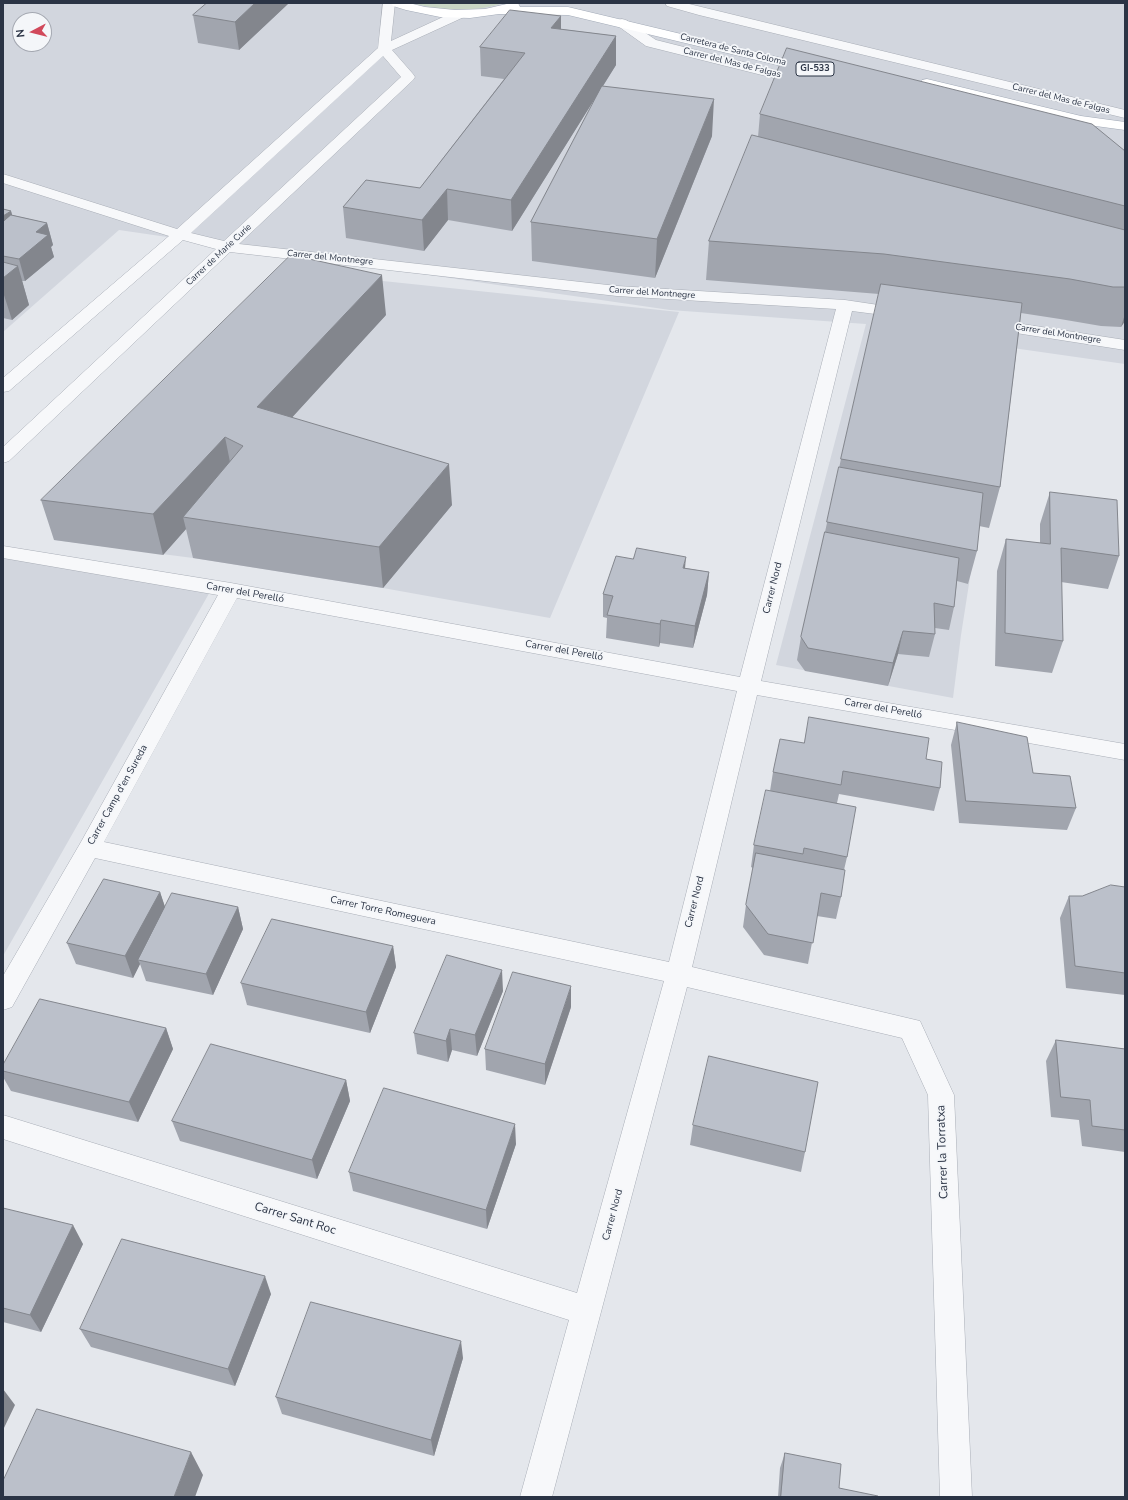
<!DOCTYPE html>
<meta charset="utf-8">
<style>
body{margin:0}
#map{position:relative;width:1128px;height:1500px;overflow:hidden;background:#e4e7ec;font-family:"Nunito Sans",sans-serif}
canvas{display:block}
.frame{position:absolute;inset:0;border:4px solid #2b3445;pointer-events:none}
.north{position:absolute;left:12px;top:12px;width:40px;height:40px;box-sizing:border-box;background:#f4f6f9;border:1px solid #a4a8b1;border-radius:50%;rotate:263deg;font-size:11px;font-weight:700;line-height:16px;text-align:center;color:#2b3445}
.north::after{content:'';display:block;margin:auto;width:14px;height:18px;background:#d1495b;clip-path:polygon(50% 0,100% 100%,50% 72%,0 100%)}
</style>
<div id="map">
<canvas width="1128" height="1500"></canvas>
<div class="frame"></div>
<div class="north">N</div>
</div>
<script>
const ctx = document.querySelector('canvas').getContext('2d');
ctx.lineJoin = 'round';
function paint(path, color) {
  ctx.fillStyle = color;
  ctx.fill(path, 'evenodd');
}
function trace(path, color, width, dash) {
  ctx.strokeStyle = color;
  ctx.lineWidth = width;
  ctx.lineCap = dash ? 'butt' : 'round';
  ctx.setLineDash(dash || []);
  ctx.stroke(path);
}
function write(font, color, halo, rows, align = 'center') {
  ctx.font = font + ' "Nunito Sans",sans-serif';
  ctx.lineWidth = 3.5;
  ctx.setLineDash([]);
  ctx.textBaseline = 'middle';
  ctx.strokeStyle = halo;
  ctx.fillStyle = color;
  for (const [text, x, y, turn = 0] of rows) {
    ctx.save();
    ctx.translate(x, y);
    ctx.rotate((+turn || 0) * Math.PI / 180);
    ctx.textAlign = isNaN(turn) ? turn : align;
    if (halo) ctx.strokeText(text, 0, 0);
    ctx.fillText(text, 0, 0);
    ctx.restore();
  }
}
paint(new Path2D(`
 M3 3H1125V364L1006 347 961 635 953 698 776 665 866 324 670 310 119 230 3 332ZM20 20H44V44H20Z
 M316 274 679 312 550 618 383 588 193 558 54 540Z
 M3 557 211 590 3 956Z`), '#d2d6de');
paint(new Path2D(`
 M410 3H503C474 13 440 10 410 3Z`), '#c9d6c5');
const minor = new Path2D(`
 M383 3H395L391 41 456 11H464L466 14 464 17 392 50 413 74 415 77 413 80 239 244 617 286 845 300 912 310 914 313 912 316 906 318 852 311 761 681 1125 744V760L757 695 692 967 920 1021 954 1095 972 1497H940L928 1095 902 1038 687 987 552 1497H520L569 1320 3 1139V1115L577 1293 664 981 95 858 12 1007 3 1010V976L81 842 218 595 3 558V546L231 583 740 677 836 309 617 296 230 252 9 461 3 463V447L216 249 183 240 9 391 3 392V378L169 236 3 183V174L177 229 378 48ZM383 56 401 77 224 241 191 233ZM237 598 737 691 669 962 104 842Z
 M665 3H685L1125 110V118L699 15 667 6Z
 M622 19 626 20 656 40 811 79 813 82 811 85 806 86 646 46 618 26 616 23 618 20Z
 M990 319 1125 340V350L984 328 982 324 984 320Z`);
const major = new Path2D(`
 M391 3H409L425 7 455 10 485 9 511 3H518L520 7H568L811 65 816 66 818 69 816 72 811 73 568 15 499 14 470 18 440 17 406 10 393 6Z
 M927 79 1081 116 1125 122V130L1081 124 922 86 920 83 922 80Z`);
trace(minor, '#a9aeb7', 1);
trace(major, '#a3abb8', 1);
paint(minor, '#f7f8fa');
paint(major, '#fff');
paint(new Path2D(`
 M289 3 239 50 198 43 193 15Z
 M561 16V29L616 36V65L603 86 712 136 655 278 532 261 531 222 600 90 512 231 448 220 424 251 346 238 343 207 420 188 504 79 481 76 480 47Z
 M760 114 1125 151V321L1121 327 1101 326 1060 319 1021 313 1000 487 989 528 979 526 977 551 968 584 957 581 954 607 949 630 935 628V634L929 657 898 654 888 686 805 671 797 660 801 637 825 532 841 459 879 294 706 280 709 241 758 137Z
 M3 209 11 211 12 215 47 223 53 245 51 247 54 257 25 281H22L29 305 12 320 3 318Z
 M386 315 292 417 452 505 383 588 193 558 186 529 163 555 54 540 41 500Z
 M1050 492 1119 556 1108 589 1061 582 1063 641 1052 673 995 666 997 571 1006 539 1040 543V524Z
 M685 568 709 572 707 595 693 648 660 643 659 647 606 638 607 618 603 617V594Z
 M957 722 1076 808 1067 830 959 823 951 745Z
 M804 743 926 759 940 788 934 811 839 794 837 803 847 857 844 870 841 897 836 919 817 916 808 964 764 955 743 927 746 905 753 868 751 867 754 845 770 791 773 772Z
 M1125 887V995L1066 988 1060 918 1069 896H1082Z
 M160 892 165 907H238L243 929 213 995 146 981 140 964 133 978 76 964 67 943Z
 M393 946 396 967 370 1033 247 1005 241 983Z
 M503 991 477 1056 452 1050 448 1062 417 1054 414 1033Z
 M571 1007 545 1085 486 1070 485 1049Z
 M166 1028 173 1049 138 1122 11 1091 3 1077V1065Z
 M1056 1040 1125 1049V1152L1082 1146 1079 1120 1051 1117 1046 1061Z
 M346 1080 350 1101 317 1179 180 1141 172 1121Z
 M693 1125 805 1152 801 1172 690 1145Z
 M516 1144 487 1229 353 1191 349 1172Z
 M3 1208 83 1244 41 1332 3 1322Z
 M271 1294 235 1386 91 1347 80 1329Z
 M463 1358 434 1456 282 1414 276 1397Z
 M785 1453 839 1488 878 1497H778L780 1468Z`), '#a1a5ae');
paint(new Path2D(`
 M255 3H289L239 50 235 22Z
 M561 16V45L551 28Z
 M616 36V65L512 231 511 200Z
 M714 99 712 136 655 278 657 239Z
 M447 189 448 220 424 251 422 220Z
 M11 211 14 222 3 229V216Z
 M47 223 53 245 51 247 54 257 25 281 19 259 36 232Z
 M18 266 29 305 12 320 3 292V278Z
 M382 275 386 315 265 447 257 407Z
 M1125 314V321L1121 327Z
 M225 437 233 477 183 517 186 529 163 555 153 514Z
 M449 464 452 505 383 588 379 547Z
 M686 557 684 580 683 568Z
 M709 572 707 595 693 648 695 626Z
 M661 620 660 643 659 647 660 624Z
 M903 631 898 654 888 686 893 663Z
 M160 892 167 913 138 960 140 964 133 978 125 956Z
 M238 907 243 929 213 995 206 974Z
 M393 946 396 967 370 1033 366 1012Z
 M502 970 503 991 477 1056 475 1035Z
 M571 986V1007L545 1085V1064Z
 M166 1028 173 1049 138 1122 129 1102Z
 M450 1029 452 1050 448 1062 446 1041Z
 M346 1080 350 1101 317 1179 312 1160Z
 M515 1124 516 1144 487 1229 486 1210Z
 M73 1225 83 1244 41 1332 30 1315Z
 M265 1276 271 1294 235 1386 228 1369Z
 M461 1341 463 1358 434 1456 431 1440Z
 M3 1389 15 1405 3 1430Z
 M191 1452 203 1475 195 1497H174Z`), '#83868d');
const building = new Path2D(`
 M207 3H255L235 22 193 15Z
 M510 10 561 16 551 28 616 36 511 200 447 189 422 220 343 207 366 180 420 188 525 53 480 47Z
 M787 48 1092 124 1125 151V206L760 114Z
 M602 86 714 99 657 239 531 222Z
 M752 135 1125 230V287H1113L1070 279 884 254 709 241Z
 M3 209 11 211 3 216Z
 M11 215 47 223 36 232 48 235 19 259 3 256V222Z
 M291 255 382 275 257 407 449 464 379 547 183 517 243 446 225 437 153 514 41 500Z
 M3 262 18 266 3 278Z
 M881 284 1022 303 1000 487 841 459Z
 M839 467 983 493 977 551 827 522Z
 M1050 492 1117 500 1119 556 1061 548 1063 641 1005 633 1006 539 1050 544Z
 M825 532 959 558 954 607 934 603 935 634 903 631 893 663 808 648 801 637Z
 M637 548 686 557 683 568 709 572 695 626 661 620 660 624 607 615 613 596 603 594 616 556 633 559Z
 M809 717 929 738 926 759 942 762 940 788 843 771 841 785 773 772 780 739 804 743Z
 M957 722 1027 737 1033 773 1070 776 1076 808 966 801Z
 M766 790 856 807 847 857 804 848 803 854 754 845Z
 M756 853 845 870 841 897 821 893 813 943 768 934 746 905Z
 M104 879 160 892 125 956 67 943Z
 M1111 885 1125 887V973L1075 966 1069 896H1082Z
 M172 893 238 907 206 974 138 960Z
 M272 919 393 946 366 1012 241 983Z
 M447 955 502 970 475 1035 450 1029 446 1041 414 1033Z
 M513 972 571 986 545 1064 485 1049Z
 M40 999 166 1028 129 1102 3 1071V1065Z
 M1056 1040 1125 1049V1130L1092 1126 1090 1100 1061 1097Z
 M211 1044 346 1080 312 1160 172 1121Z
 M709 1056 818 1082 805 1152 693 1125Z
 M384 1088 515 1124 486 1210 349 1172Z
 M3 1208 73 1225 30 1315 3 1308Z
 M122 1239 265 1276 228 1369 80 1329Z
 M311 1302 461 1341 431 1440 276 1397Z
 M37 1409 191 1452 174 1497H3V1481Z
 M785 1453 841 1464 839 1488 878 1496V1497H781Z`);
paint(building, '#bbc0ca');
trace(building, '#83868d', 1);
write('9px', '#2b3445', '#f4f6f9', [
 ["Carretera de Santa Coloma",733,50,14],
 ["Carrer del Mas de Falgas",732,63,14],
 ["Carrer del Mas de Falgas",1061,99,14],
 ["Carrer de Marie Curie",219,255,-43],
 ["Carrer del Montnegre",330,258,6],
 ["Carrer del Montnegre",652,293,4],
 ["Carrer del Montnegre",1058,334,9]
]);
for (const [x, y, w] of [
 [815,69,38]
]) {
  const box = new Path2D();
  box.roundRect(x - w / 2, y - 7, w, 14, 3);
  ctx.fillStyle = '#f4f6f9';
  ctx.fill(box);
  trace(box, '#2b3445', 1);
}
write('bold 9px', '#2b3445', null, [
 ["GI-533",815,69]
]);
write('10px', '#2b3445', '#f4f6f9', [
 ["Carrer Nord",773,588,-76],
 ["Carrer del Perelló",245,593,10],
 ["Carrer del Perelló",564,651,10],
 ["Carrer del Perelló",883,709,10],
 ["Carrer Camp d'en Sureda",118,795,-61],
 ["Carrer Nord",695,902,-76],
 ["Carrer Torre Romeguera",383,911,12],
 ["Carrer Nord",613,1215,-75]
]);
write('12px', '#2b3445', '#f4f6f9', [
 ["Carrer la Torratxa",943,1152,-92],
 ["Carrer Sant Roc",295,1219,17]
]);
</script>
